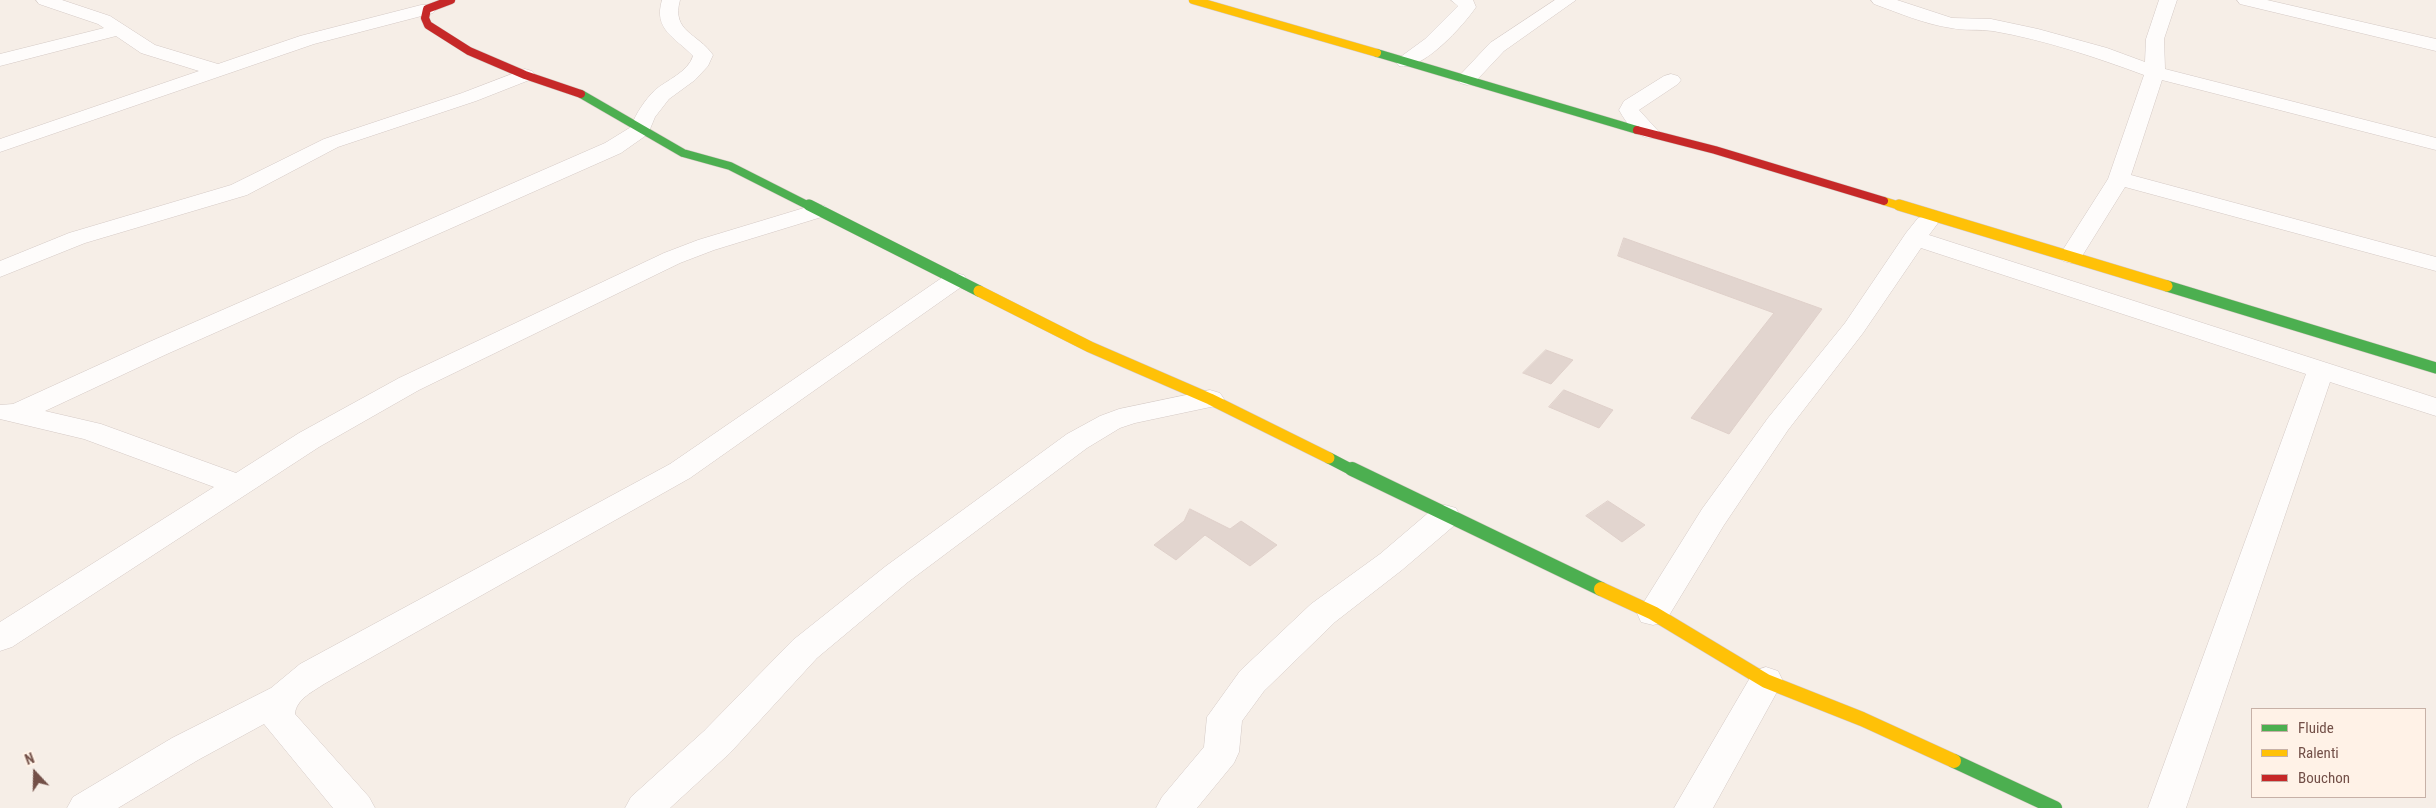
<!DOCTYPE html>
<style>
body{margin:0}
#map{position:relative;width:2436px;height:808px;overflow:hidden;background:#f6eee7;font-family:"Roboto Condensed",sans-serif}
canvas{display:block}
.legend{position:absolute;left:2251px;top:708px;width:175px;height:90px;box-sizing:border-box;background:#fff2e7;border:1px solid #c7b1a7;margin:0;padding:6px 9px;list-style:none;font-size:15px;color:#735048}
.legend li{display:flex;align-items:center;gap:10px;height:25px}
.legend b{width:25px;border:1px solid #c7b1a7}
.north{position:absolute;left:10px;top:748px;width:50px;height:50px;-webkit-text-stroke:4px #fff2e7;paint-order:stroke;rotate:339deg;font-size:14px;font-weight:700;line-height:20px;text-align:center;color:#735048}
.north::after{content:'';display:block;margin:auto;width:18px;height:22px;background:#735048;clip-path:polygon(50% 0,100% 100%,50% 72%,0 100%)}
</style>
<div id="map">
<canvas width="2436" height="808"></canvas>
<ul class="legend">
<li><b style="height:6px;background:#4caf50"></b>Fluide</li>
<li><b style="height:6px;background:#ffc107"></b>Ralenti</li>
<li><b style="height:6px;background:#c62828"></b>Bouchon</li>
</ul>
<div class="north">N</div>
</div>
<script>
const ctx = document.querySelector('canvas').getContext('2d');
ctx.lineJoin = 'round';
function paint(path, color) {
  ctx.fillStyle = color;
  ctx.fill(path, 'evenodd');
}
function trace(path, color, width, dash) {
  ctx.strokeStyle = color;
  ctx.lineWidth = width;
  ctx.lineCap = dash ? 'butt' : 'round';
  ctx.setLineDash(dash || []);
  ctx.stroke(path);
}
const building = new Path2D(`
 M1624 238 1822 309 1729 434 1691 418 1774 313 1618 256Z
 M1546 350 1573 360 1551 384 1523 373Z
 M1564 390 1613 410 1599 428 1549 407Z
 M1608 501 1645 525 1622 542 1586 516Z
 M1190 509 1230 529 1241 521 1277 545 1250 566 1205 535 1176 560 1154 545 1184 521Z`);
paint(building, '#e2d5cf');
trace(building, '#dfd0ca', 1);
const street = new Path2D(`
 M36 0H62L110 16 155 45 218 64 300 36 421 5H433L436 9 433 13 314 44 0 152V139L199 71 141 53 116 36 0 66V54L104 28 98 24 39 4Z
 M662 0H680C671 32 698 33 713 55L708 66 695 80 669 99 655 117 648 134 621 153 167 354 45 411 101 424 236 473 299 433 399 378 664 253 698 240 817 204 825 206 828 211 825 216 714 250 680 263 419 390 319 447 12 647 0 651V622L214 487 84 439 0 419V405L13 404 149 342 605 143 631 127C636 113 645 100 655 90 667 80 688 72 693 56 675 37 653 30 662 0Z
 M1451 0H1473L1476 7C1464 25 1422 72 1399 66L1396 62 1399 58 1425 39 1458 6Z
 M1555 0H1576L1504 51 1474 83 1467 85 1460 83 1457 79 1460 75 1490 43Z
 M1871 0H1897L1952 18 1991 19 2038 29 2107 48 2145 62 2146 39 2159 0H2177L2164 39 2165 69 2436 138V150L2162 80 2131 175 2436 257V271L2125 187 2079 261 2071 263 2063 261 2059 256 2108 179 2144 75C2095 57 2045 40 1993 31 1979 29 1964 31 1951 28 1924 24 1899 13 1874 4Z
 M2237 0H2267L2436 39V51L2240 4Z
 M525 69 532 71 535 75 532 79 476 101 338 147 247 195 85 243 0 277V261L69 233 231 185 324 139 462 93Z
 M1671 74 1678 76 1681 80 1678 84 1639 110 1660 133 1657 137C1639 142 1627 124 1619 110L1624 101 1664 76Z
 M1926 216 1934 218 1938 223 1929 235 2436 398V416L2330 382 2186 808H2148L2306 374 1921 248 1863 333 1788 430 1724 525 1665 622 1653 625 1641 622 1637 613 1702 509 1768 418 1845 323 1906 233 1918 218Z
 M955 273 964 275 967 280 964 285 690 478 324 684C314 691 296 699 295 714L369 797 375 808H333L264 724 198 760 118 808H67L73 797 172 738 271 688 300 664 670 464 946 275Z
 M1210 390 1220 393 1224 399 1220 405 1135 423 1120 428 1087 448 908 582 817 658 730 753 670 808H625L631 797 704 731 793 640 886 566 1067 434 1100 416 1119 409Z
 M1445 505 1456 508 1460 516 1456 524 1402 570 1335 622 1264 691 1242 721 1239 752 1234 763 1197 808H1156L1162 797 1204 747 1207 717 1240 671 1311 604 1380 554 1434 508Z
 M1766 667 1778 671 1783 681 1713 808H1674L1754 671Z`);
const fastFar2 = new Path2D(`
 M1377 53 1637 130
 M581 94 683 153 730 166 811 207`);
const fastFar1 = new Path2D(`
 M809 205 979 291
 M2167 286 2436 368
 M1329 458 1354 471`);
const fast = new Path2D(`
 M1352 469 1601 589
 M1954 761 2055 808`);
const slowFar2 = new Path2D(`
 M1193 0 1377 53
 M1884 201 1903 207`);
const slowFar1 = new Path2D(`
 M1899 205 2167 286
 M979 291 1090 347 1210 399 1329 458`);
const slow = new Path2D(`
 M1601 589 1653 613 1766 681 1862 719 1954 761`);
const jam = new Path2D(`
 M451 0 427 9 425 18 428 25 469 51 525 75 581 94
 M1637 130 1715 150 1884 201`);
trace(street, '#d4c9c5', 1);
trace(fastFar2, '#d4c9c4', 9);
trace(fastFar1, '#d4c9c4', 12);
trace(fast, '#d4c9c4', 15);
trace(slowFar2, '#d4c9c4', 9);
trace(slowFar1, '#d4c9c4', 12);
trace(slow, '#d4c9c4', 15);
trace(jam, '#d4c9c4', 9);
paint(street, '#fefcfb');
trace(fastFar2, '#4caf50', 8);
trace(fastFar1, '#4caf50', 11);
trace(fast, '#4caf50', 14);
trace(slowFar2, '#ffc107', 8);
trace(slowFar1, '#ffc107', 11);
trace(slow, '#ffc107', 14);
trace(jam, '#c62828', 8);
</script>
